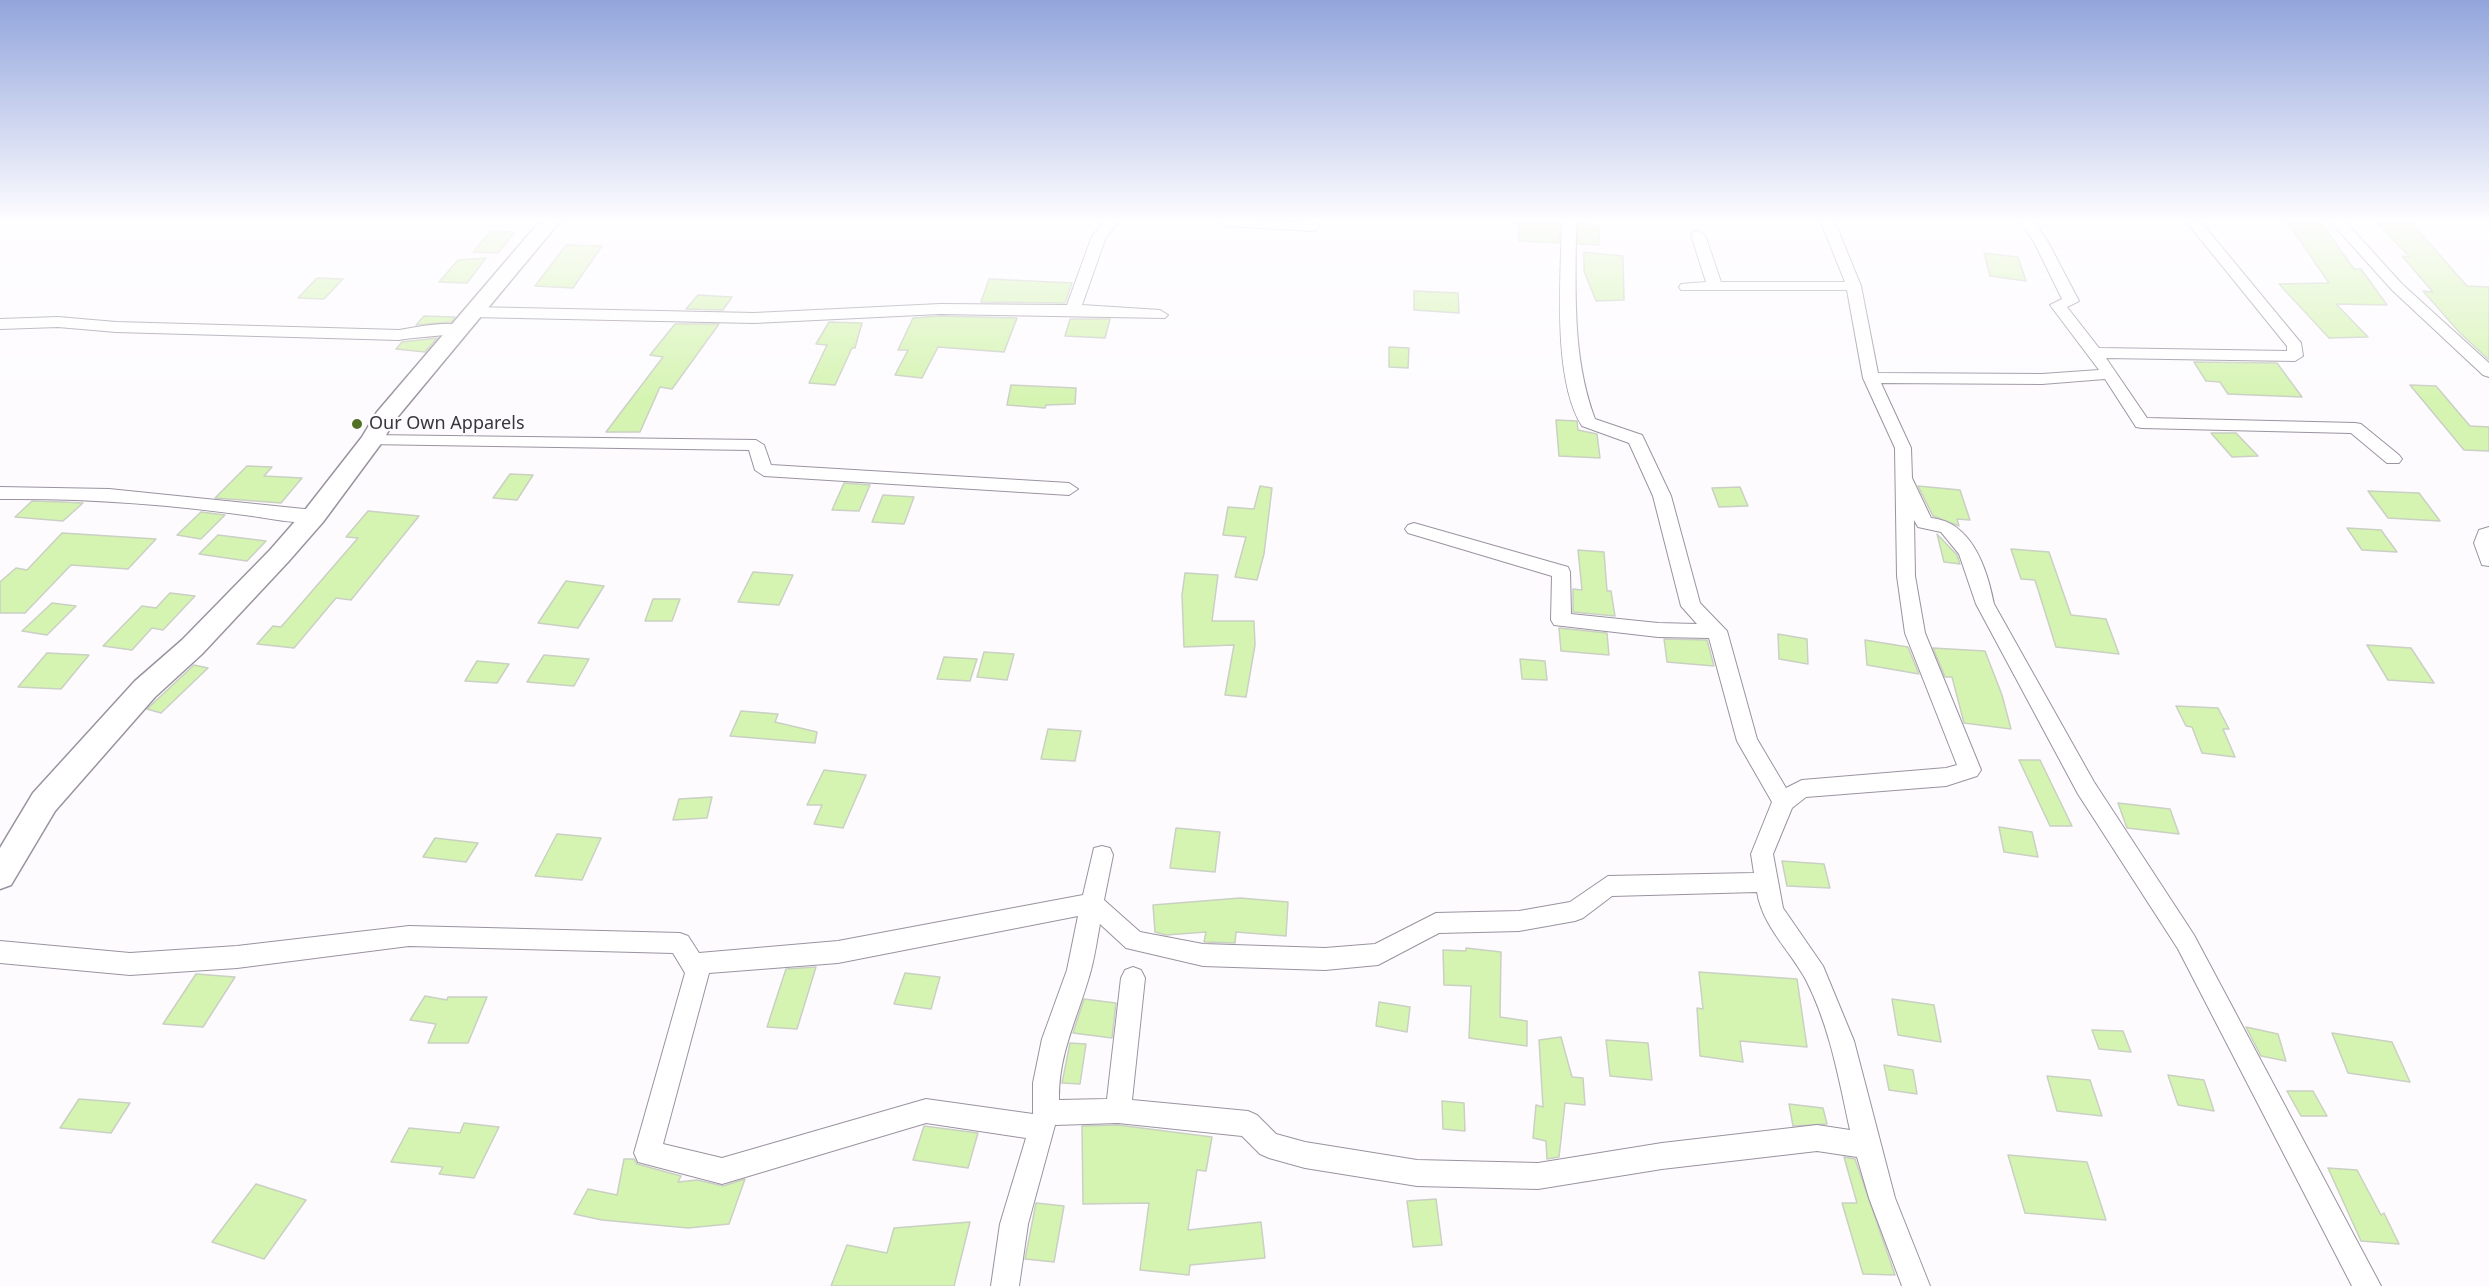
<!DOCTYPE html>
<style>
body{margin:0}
canvas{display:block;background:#fdfbfe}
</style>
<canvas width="2489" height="1286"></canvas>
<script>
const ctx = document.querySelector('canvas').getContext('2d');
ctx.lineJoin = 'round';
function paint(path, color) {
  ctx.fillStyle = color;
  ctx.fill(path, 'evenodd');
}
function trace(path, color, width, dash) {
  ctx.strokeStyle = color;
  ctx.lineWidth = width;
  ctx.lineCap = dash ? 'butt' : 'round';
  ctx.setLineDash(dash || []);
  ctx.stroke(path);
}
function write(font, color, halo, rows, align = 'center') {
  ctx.font = font + ' "Noto Sans",sans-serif';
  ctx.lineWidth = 4.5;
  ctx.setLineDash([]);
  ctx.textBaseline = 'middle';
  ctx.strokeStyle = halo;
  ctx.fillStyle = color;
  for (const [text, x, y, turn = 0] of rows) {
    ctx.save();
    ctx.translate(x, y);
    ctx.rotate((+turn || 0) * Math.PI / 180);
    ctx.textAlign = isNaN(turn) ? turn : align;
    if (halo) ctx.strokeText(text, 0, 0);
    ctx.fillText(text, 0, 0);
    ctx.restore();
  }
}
const building = new Path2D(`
 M1517 220 1560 223 1559 243 1519 241Z
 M2286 220H2319L2354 269H2361L2387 305 2336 304 2368 337 2329 338 2279 284 2329 283Z
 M2374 220H2409L2467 286 2489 287V360L2460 333 2423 291 2433 292 2402 256 2410 257Z
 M1578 224 1599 225V245L1578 244Z
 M491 231 515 232 498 253 473 252Z
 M566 245 602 246 573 288 535 286Z
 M1584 252 1623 256 1624 300 1596 301 1584 271Z
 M1984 253 2018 257 2026 281 1990 276Z
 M486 258 467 283 439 282 458 260Z
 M317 278 343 279 324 299 298 298Z
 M989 279 1072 283 1065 303 981 302Z
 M1414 291 1458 293 1459 313 1414 310Z
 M698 295 732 297 723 310 686 309Z
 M424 316 455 317 451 322 416 325Z
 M940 316 1017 318 1004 352 938 347 922 378 895 375 908 350H898L913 318Z
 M1070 319H1110L1105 338 1065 336Z
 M829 322 862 323 855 348H852L835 385 809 383 827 345 816 344Z
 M675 324H719L672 389 660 387 640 432H606L663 357 650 355Z
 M437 338 425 352 396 349 402 342Z
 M1389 347 1409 348 1408 368 1389 367Z
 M2194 362 2277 363 2302 397 2228 394 2220 382 2206 381Z
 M1011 385 1076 388 1075 404 1046 405 1045 408 1007 405Z
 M2410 385 2436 386 2470 426 2489 427V451L2464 450Z
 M1556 420 1577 421 1578 430 1597 434 1600 458 1559 456Z
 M2211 433H2236L2258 456 2232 457Z
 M247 466 272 467 264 476 302 478 281 503 215 498Z
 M510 474 533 475 517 500 493 498Z
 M844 483 870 485 859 511 832 510Z
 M1260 486 1272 488 1264 554 1257 580 1235 577 1246 537 1223 535 1228 507 1254 509Z
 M1918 486 1960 490 1970 520 1957 519 1959 526 1933 516Z
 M1740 487 1748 506 1719 507 1712 488Z
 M2368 491 2419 493 2440 521 2388 518Z
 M883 495 914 497 904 524 872 522Z
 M32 501 63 502 83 503 63 521 15 517Z
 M368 511 419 516 351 600 336 598 294 648 257 644 273 626 281 627 358 538 346 537Z
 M201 512 225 515 201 539 177 535Z
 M2347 528 2381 530 2397 552 2362 550Z
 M62 533 156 539 128 569 71 565 25 613H0V582L16 568 27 570Z
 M1937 534 1957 555 1960 564 1944 562Z
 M218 535 266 541 247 561 199 554Z
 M2011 549 2049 552 2071 615 2106 619 2119 654 2056 647 2035 580 2021 579Z
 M1578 550 1604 552 1607 591H1611L1615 616 1573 612V589L1582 590Z
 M753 572 793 575 779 605 738 602Z
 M1185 573 1218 575 1212 621H1254L1255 645 1246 697 1225 695 1234 645 1184 647 1182 595Z
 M566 581 604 586 578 628 538 623Z
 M170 593 195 596 163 630 152 628 132 650 103 646 142 606 156 608Z
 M653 599H680L672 621H645Z
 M52 603 76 606 47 635 22 631Z
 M1559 628 1607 633 1609 655 1561 651Z
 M1778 634 1807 639 1808 664 1779 659Z
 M1664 639 1707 640 1714 666 1667 662Z
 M1865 640 1908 647 1919 674 1867 665Z
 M2367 645 2411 648 2434 683 2388 680Z
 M1933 648 1985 651 2002 695 2011 729 1964 723 1952 677H1945Z
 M984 652 1014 654 1007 680 977 677Z
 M47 653 89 655 61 689 18 687Z
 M544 655 589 659 574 686 527 682Z
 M944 657 977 659 970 681 937 679Z
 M1520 659 1545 661 1547 680 1522 679Z
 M477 661 509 664 497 683 465 681Z
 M194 665 208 668 161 713 147 709Z
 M2176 706 2218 708 2229 729H2223L2235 757 2202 753 2192 727 2186 726Z
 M741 711 778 714 775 722 817 732 815 743 730 736Z
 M1048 729 1081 731 1075 761 1041 759Z
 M2019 760H2040L2072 826H2050Z
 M824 770 866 775 843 828 814 824 822 805H807Z
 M712 797 707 818 673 820 679 799Z
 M2118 803 2170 809 2179 834 2127 828Z
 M1999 827 2032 832 2038 857 2004 852Z
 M1176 828 1220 832 1215 872 1170 868Z
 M557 834 601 838 582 880 535 876Z
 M435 838 478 843 466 862 423 857Z
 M1782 861 1824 864 1830 888 1787 886Z
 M1240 898 1288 902 1286 936 1236 932 1235 943 1204 942 1206 932 1166 935 1155 932 1153 905Z
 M1466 948 1501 952 1500 1017 1527 1021V1046L1469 1038 1471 986 1444 985 1443 950 1466 951Z
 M816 967 797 1029 767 1027 786 969Z
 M1699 972 1797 979 1807 1047 1740 1041 1743 1062 1700 1056 1697 1008 1703 1009Z
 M905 973 940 977 931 1009 894 1004Z
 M196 974 235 977 203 1027 163 1024Z
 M425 996 447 1000 448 997H487L468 1043H428L436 1024 410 1020Z
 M1084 999 1116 1003 1112 1038 1073 1033Z
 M1892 999 1934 1005 1941 1042 1898 1035Z
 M1379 1002 1410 1007 1407 1032 1376 1026Z
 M2246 1027 2278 1034 2286 1061 2261 1056Z
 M2092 1030 2123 1031 2131 1052 2099 1049Z
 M2332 1033 2392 1042 2410 1082 2348 1073Z
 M1561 1037 1572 1077 1583 1078 1585 1105 1565 1103 1559 1157 1547 1159 1546 1141 1533 1138 1536 1105 1543 1107 1539 1040Z
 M1606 1040 1648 1043 1652 1080 1610 1076Z
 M1070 1043 1086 1044 1080 1084 1062 1083Z
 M1884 1065 1913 1070 1917 1094 1889 1090Z
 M2168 1075 2204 1080 2214 1111 2178 1105Z
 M2047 1076 2090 1080 2102 1116 2057 1111Z
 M2287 1091H2313L2327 1116H2301Z
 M79 1099 130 1103 111 1133 60 1128Z
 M1442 1101 1464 1103 1465 1131 1443 1129Z
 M1789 1104 1823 1108 1827 1124 1793 1126Z
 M464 1123 499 1127 474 1178 439 1174 443 1167 391 1162 409 1128 460 1133Z
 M1118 1125 1212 1137 1206 1171 1197 1170 1188 1230 1261 1222 1265 1258 1190 1265 1189 1275 1140 1270 1149 1203 1083 1204 1082 1126Z
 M924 1126 978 1133 968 1168 913 1160Z
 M2008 1155 2087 1162 2106 1220 2025 1213Z
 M1844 1157 1855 1159 1895 1275 1863 1274 1842 1203H1857Z
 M624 1159H634L637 1164 681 1176 678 1182 697 1180 723 1186 745 1179 729 1224 688 1228 602 1220 574 1214 588 1189 617 1195Z
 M2328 1168 2357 1170 2381 1215 2384 1213 2399 1244 2361 1241Z
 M256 1184 306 1200 264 1259 212 1242Z
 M1436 1199 1442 1245 1413 1247 1407 1201Z
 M1036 1203 1064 1206 1054 1262 1025 1259Z
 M970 1222 954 1286H831L847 1245 887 1253 894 1228Z`);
paint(building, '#d5f4b1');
trace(building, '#cad0c3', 1.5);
const street = new Path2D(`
 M1106 220H1120L1106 237 1082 305 1160 310 1168 315 1165 318 940 314 754 323 472 317 464 312 472 307 754 313 940 304 1067 305 1092 236Z
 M1221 220 1306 222V220H1320L1317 230 1312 231 1227 226 1222 225Z
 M1562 220H1576C1576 287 1571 355 1595 419L1642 435 1644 439 1671 496 1700 603 1727 631 1757 739 1786 788 1802 780 1946 768 1957 765 1905 633 1897 576 1895 448 1863 378 1847 290H1681L1679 287 1681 284 1706 282 1691 235 1693 232 1698 231 1705 235 1721 282H1845L1820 220H1834L1861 286 1878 373 2042 374 2099 370 2050 305 2062 299 2034 242 2019 220H2033L2048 242 2079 301 2067 307 2099 348 2287 351V346L2189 225 2191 222H2201L2301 343 2303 356 2295 361 2106 358 2147 418 2355 423 2361 424 2399 455 2402 459 2399 463H2387L2351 433 2142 428 2136 427 2105 379 2042 384 1881 383 1911 448 1912 478 1931 518C1972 522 1987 568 1994 604L2094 782 2194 935 2381 1286H2352L2178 949 2078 794 1976 604 1959 554 1941 532 1918 527 1914 520 1915 576 1925 633 1981 770 1977 776 1946 786 1806 797 1792 808 1773 854 1783 908 1823 966 1854 1041 1895 1198 1930 1286H1902L1869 1198 1857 1157 1817 1151 1662 1169 1538 1189 1417 1186 1305 1168 1269 1158 1260 1154 1242 1136 1118 1123 1055 1125 1028 1224 1019 1286H991L1000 1224 1026 1138 926 1123 722 1184 638 1162 634 1153 685 973 673 953 409 946 237 968 130 975 0 963V941L130 953 237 946 409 926 680 933 688 936 699 953 838 941 1083 895 1094 848 1102 846 1110 848 1113 855 1104 900 1140 932 1203 944 1325 948 1375 944 1436 913 1519 911 1570 902 1608 876 1754 873 1751 854 1772 802 1737 741 1709 638 1658 637 1554 625 1551 620 1552 576 1408 533 1405 529 1408 525 1414 523 1568 567 1570 572 1571 614 1658 623 1697 624 1681 606 1653 496 1629 443 1582 426C1552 378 1561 276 1562 220ZM1757 892C1763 927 1789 949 1806 980 1830 1027 1839 1080 1850 1130L1817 1125 1662 1143 1538 1163 1417 1160 1305 1142 1276 1134 1257 1115 1248 1111 1132 1100 1145 978 1141 970 1133 967 1125 970 1121 978 1107 1099 1059 1100C1058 1053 1079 1015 1091 970 1095 955 1097 940 1100 924L1126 948 1203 966 1325 970 1378 965 1439 933 1519 931 1575 921 1583 918 1612 896ZM1078 916 1067 970 1042 1039 1033 1083V1114L926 1099 722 1158 663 1144 709 973 838 963Z
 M2329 220H2344L2402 284 2489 363V377L2483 375 2392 290Z
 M58 317 116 322 399 330C413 328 455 318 465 329 459 336 412 337 399 340L116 332 58 327 0 329V319Z
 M372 435 756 440 764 445 771 465 1069 483 1078 489 1069 495 764 476 755 470 749 450 366 444 364 440Z
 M0 487 109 489 314 510 323 516C315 529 267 518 252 516 168 504 85 498 0 499Z
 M2489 527V566L2482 565 2474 543 2479 530Z`);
const secondary = new Path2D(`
 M541 220H561L395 420 380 445 323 522 288 562 202 654 155 697 55 811 11 885 0 889V848L33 793 135 681 182 640 270 550 305 510 362 437 377 412Z`);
trace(street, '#9a93a0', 2);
trace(secondary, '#9a93a0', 3);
paint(street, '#fff');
paint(secondary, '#fff');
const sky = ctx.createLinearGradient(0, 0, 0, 400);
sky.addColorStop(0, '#92a5dc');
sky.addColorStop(0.55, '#fefdff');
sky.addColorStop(1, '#fefdff00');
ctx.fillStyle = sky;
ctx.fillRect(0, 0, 2489, 400);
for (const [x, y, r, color] of [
 [357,424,6,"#537126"]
]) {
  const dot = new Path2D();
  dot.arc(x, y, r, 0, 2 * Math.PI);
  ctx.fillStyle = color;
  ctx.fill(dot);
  trace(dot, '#fdfbfe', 2);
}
write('18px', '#39363b', '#fdfbfe', [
 ["Our Own Apparels",369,424]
], 'left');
</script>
